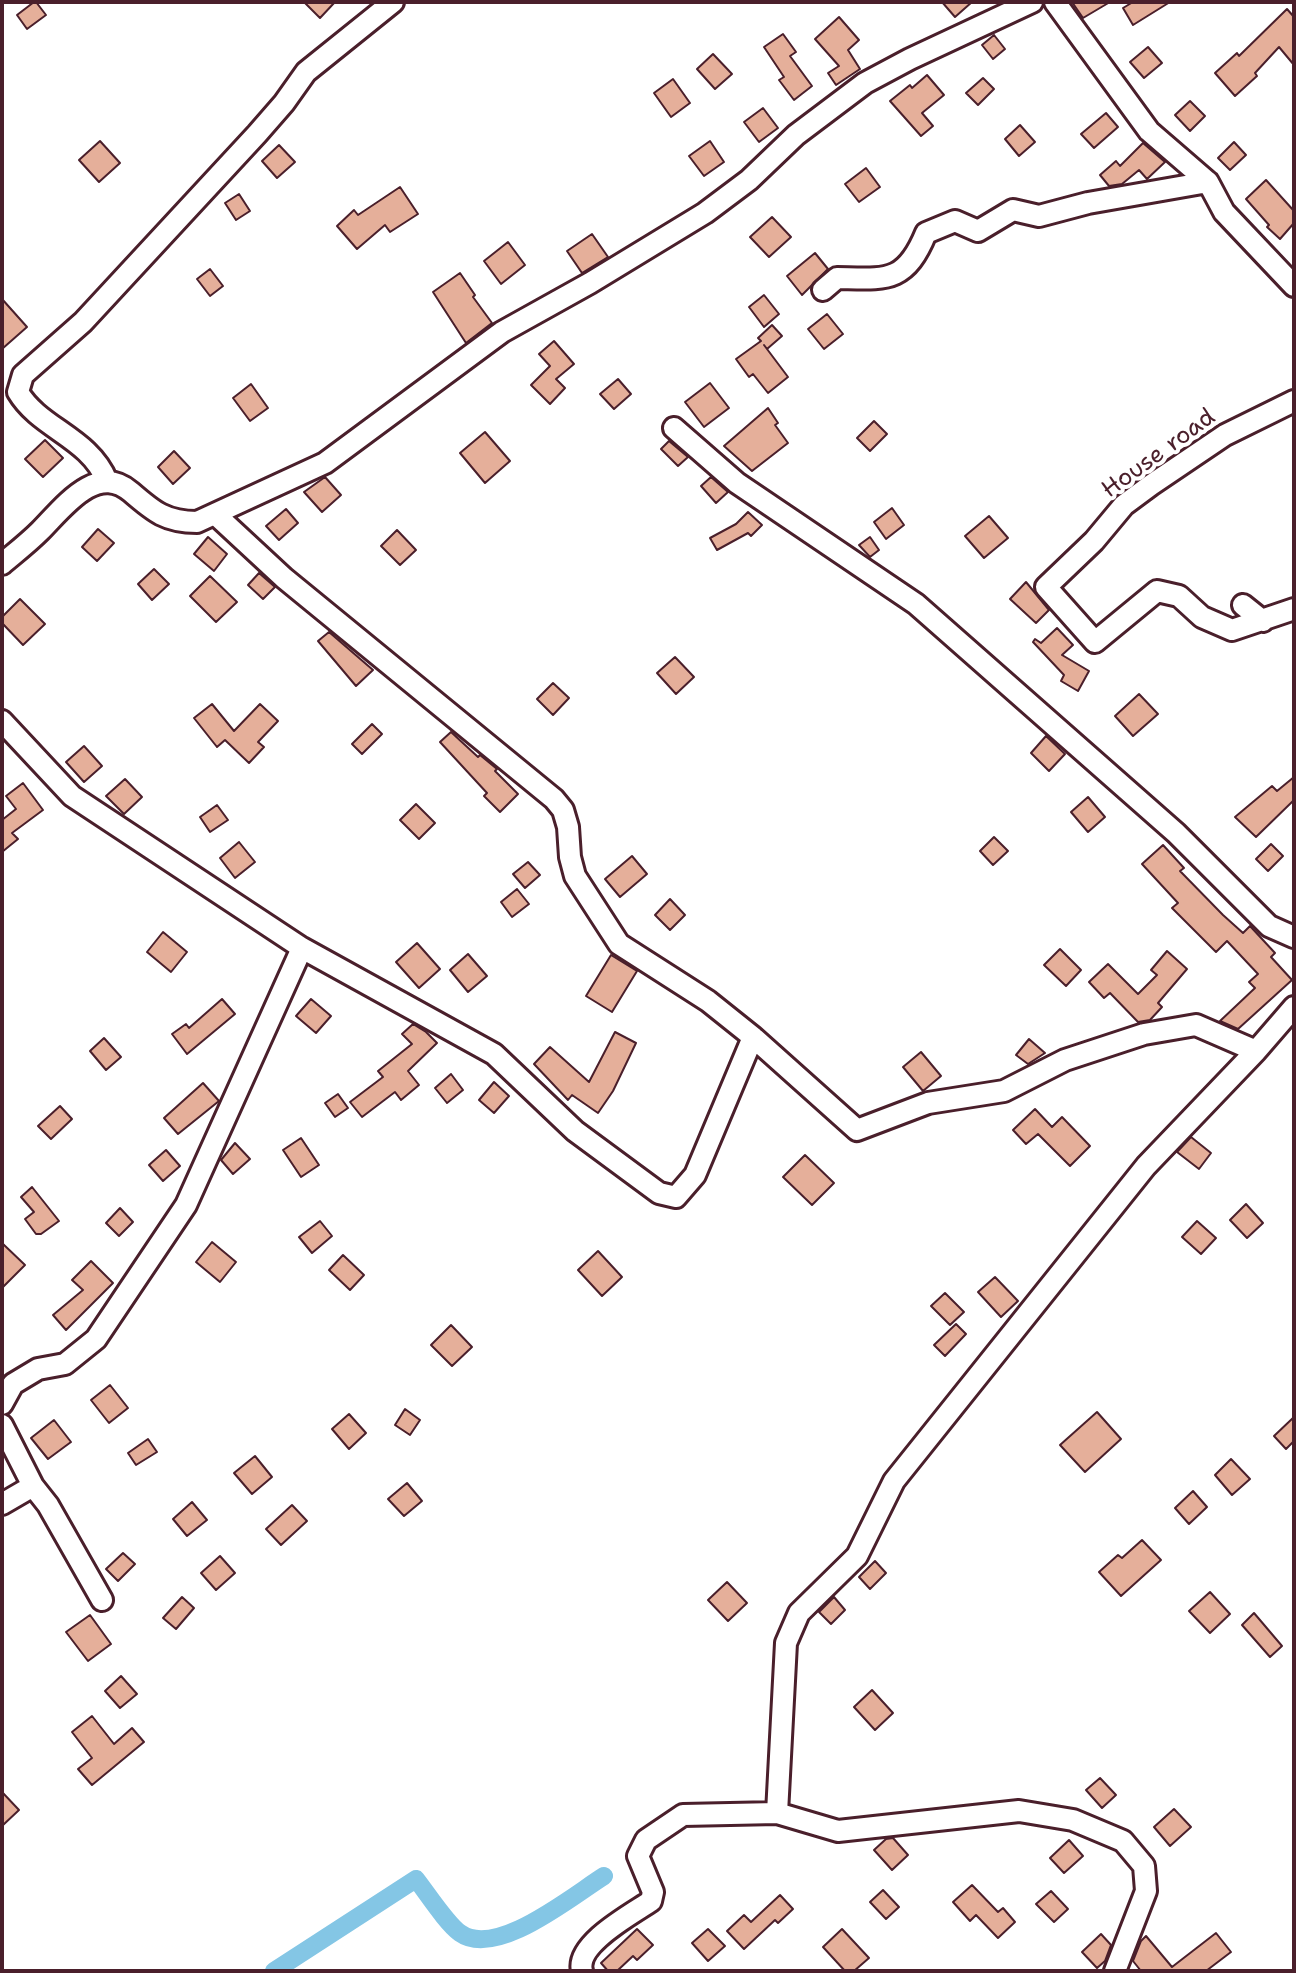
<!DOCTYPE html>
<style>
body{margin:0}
#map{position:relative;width:1296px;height:1973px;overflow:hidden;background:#fff;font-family:"Shantell Sans",sans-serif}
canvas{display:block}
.frame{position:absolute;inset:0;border:4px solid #4a1f2b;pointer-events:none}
</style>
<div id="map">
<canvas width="1296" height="1973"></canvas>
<div class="frame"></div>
</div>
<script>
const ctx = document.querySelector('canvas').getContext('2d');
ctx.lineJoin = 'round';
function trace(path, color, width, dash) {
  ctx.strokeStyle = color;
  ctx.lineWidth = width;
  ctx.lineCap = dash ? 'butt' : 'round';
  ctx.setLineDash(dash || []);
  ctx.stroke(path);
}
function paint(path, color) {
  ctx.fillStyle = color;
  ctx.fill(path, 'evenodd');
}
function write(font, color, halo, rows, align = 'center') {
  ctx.font = font + ' "Shantell Sans",sans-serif';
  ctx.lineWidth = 8;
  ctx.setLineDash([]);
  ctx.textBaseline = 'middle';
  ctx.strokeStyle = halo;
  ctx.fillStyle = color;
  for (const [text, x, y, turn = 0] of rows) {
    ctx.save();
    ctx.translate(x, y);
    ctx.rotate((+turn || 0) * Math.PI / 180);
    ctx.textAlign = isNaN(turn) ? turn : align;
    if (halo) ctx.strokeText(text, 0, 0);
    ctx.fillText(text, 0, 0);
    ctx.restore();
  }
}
trace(new Path2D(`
 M274 1971 416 1879C427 1893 447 1924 460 1933 496 1959 572 1896 604 1876`), '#84c6e5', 18);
const building = new Path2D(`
 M34 2H36L46 15 27 29 17 15Z
 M304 2H335L320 18Z
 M942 2H972L955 17Z
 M1072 2H1110L1083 18Z
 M1133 2H1170L1133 25 1123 8Z
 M1287 9 1294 17V65L1279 47 1255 73 1257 76 1235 96 1215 73 1237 53 1239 56Z
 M839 17 859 40 848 50 860 69 836 85 828 73 839 66 815 39Z
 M783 34 796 52 790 56 812 86 794 100 779 80 784 77 764 47Z
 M994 35 1005 49 993 59 982 45Z
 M1148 47 1162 63 1144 78 1130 62Z
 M713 54 732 74 715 89 697 69Z
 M927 75 944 95 922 113 933 126 921 136 890 101 910 85 912 88Z
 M983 78 994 89 978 105 966 93Z
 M673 79 690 103 671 117 654 93Z
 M1190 101 1205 116 1190 131 1175 115Z
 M763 108 778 128 759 142 744 122Z
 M1106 113 1118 127 1094 148 1081 134Z
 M1020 125 1035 142 1019 156 1005 139Z
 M100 141 120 163 99 182 79 160Z
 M710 141 724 162 704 176 689 156Z
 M1234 142 1246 155 1230 170 1218 158Z
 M1143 143 1165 162 1147 179 1139 170 1122 184 1109 186 1100 175 1116 161 1120 166Z
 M279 145 295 162 277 178 262 161Z
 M866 168 880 187 859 202 845 184Z
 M1266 180 1294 211V223L1280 239 1267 227 1269 225 1246 199Z
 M400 187 418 214 390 232 385 225 357 249 337 226 354 210 358 215Z
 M239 194 250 211 236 220 225 203Z
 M772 217 791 237 769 257 750 237Z
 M592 234 608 257 582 273 567 251Z
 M508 242 525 265 501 284 484 261Z
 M815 253 828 269 802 295 787 276Z
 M210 269 223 286 210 296 197 279Z
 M460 273 475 295 473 297 492 323 466 343 433 292Z
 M764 295 779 314 764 327 749 307Z
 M2 299 27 327 2 349Z
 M827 314 843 334 824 349 808 329Z
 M772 325 782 336 767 349 764 345 788 377 768 393 753 374 749 377 736 359 761 341 758 338Z
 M554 341 574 364 556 379 565 388 550 404 531 385 550 366 539 354Z
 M618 379 631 394 614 409 600 394Z
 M710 383 729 408 704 427 685 402Z
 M251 384 268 408 250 421 233 398Z
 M768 408 778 423 775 425 788 443 752 471 724 446Z
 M874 421 887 434 870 451 857 438Z
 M485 432 510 461 485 483 460 453Z
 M45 440 63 458 43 477 25 459Z
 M669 441 688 457 678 466 661 449Z
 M174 451 190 468 173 484 158 467Z
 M325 477 341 495 322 512 304 492Z
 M711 477 728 492 716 503 701 486Z
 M892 508 904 525 886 539 874 522Z
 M286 509 298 523 279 540 266 526Z
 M748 512 762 525 751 536 748 533 717 550 710 538 736 524Z
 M989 516 1008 538 984 558 965 536Z
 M98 529 114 543 97 561 82 547Z
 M397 530 416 550 400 565 381 546Z
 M208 537 227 554 214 571 194 554Z
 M870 537 879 550 870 557 859 545Z
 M154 569 169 584 152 600 138 584Z
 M259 573 275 587 263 599 248 585Z
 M210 576 237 602 216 622 190 596Z
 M1026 582 1049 610 1036 623 1010 599Z
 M20 599 45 624 23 645 2 623V617Z
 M1057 628 1073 645 1062 655 1089 671 1078 691 1061 681 1064 675 1033 642 1035 639 1041 643Z
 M329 632 373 670 356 686 318 641Z
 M675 657 694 677 676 694 657 673Z
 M553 683 569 698 553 715 537 699Z
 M1139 694 1158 714 1133 736 1115 716Z
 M212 704 234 731 260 704 278 721 258 742 264 747 249 763 225 740 217 747 194 718Z
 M372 724 382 734 362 754 352 744Z
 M451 732 478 757 480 755 497 769 495 771 518 794 500 812 484 796 487 793 440 742Z
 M1046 736 1065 754 1049 771 1031 753Z
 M84 746 102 766 84 782 66 762Z
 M1294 777V800L1256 837 1235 817 1272 786 1277 791Z
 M125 779 142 797 124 814 106 796Z
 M23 783 43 810 12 833 18 839 2 852V820L16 809 6 796Z
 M1088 797 1105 817 1088 832 1071 812Z
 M416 804 435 823 419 839 400 820Z
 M217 805 228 820 210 832 200 817Z
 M994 837 1008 851 993 865 980 851Z
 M239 842 255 862 235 878 220 858Z
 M1271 844 1283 856 1268 871 1256 859Z
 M1163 845 1184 868 1180 871 1223 915 1243 933 1250 926 1275 953 1271 957 1292 980 1238 1029 1220 1021 1255 988 1249 982 1258 974 1227 941 1216 952 1172 908 1178 903 1142 864Z
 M632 856 647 874 620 897 605 879Z
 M528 862 540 875 525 888 513 874Z
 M517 889 529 904 512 917 501 902Z
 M670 899 685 915 670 930 655 915Z
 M163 932 187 952 171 972 147 952Z
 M417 943 440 969 419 988 396 962Z
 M1060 949 1081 970 1066 986 1044 965Z
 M1167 951 1187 969 1158 1003 1162 1007 1150 1020 1138 1022 1110 993 1104 998 1089 982 1108 964 1138 994 1157 975 1151 970Z
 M468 954 487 976 468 992 450 970Z
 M611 955 637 971 612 1012 586 996Z
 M222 999 235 1014 187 1054 172 1034 186 1024 189 1028Z
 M311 999 331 1016 316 1033 296 1016Z
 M413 1024 426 1032 437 1043 408 1071 419 1085 401 1100 395 1092 362 1117 350 1102 383 1077 378 1071 412 1044 402 1034Z
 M615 1032 636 1043 613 1091 598 1113 572 1095 568 1100 534 1064 550 1047 589 1082Z
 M104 1038 121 1057 106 1070 90 1051Z
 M1029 1039 1045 1053 1028 1064 1016 1055Z
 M921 1052 941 1076 923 1091 903 1067Z
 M451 1074 463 1090 447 1103 435 1088Z
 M494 1082 509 1096 494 1113 479 1100Z
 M203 1083 219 1101 178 1134 164 1118Z
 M338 1094 348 1108 335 1117 325 1103Z
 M60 1106 72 1119 51 1139 38 1126Z
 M1035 1109 1052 1127 1062 1117 1090 1146 1070 1166 1038 1134 1026 1144 1013 1130Z
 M1191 1137 1211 1153 1199 1169 1177 1152Z
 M301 1138 319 1165 301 1177 283 1150Z
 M235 1143 250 1159 233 1174 221 1160Z
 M166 1150 180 1166 163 1181 149 1165Z
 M805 1155 834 1183 812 1205 783 1177Z
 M32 1187 59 1221 41 1234H36L25 1219 34 1212 21 1197Z
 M1246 1204 1263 1223 1247 1238 1230 1220Z
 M120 1208 133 1222 119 1236 106 1223Z
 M320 1221 332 1236 312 1253 299 1237Z
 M1197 1221 1216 1238 1201 1254 1182 1237Z
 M212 1242 236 1262 220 1282 196 1262Z
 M2 1243 25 1265 2 1288Z
 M598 1251 622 1277 602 1296 578 1270Z
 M343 1255 364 1275 350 1290 329 1270Z
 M91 1261 113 1283 66 1330 53 1315 83 1290 72 1280Z
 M995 1277 1018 1301 1001 1317 978 1292Z
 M945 1293 964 1312 950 1325 931 1306Z
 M956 1324 966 1334 945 1356 934 1345Z
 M451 1325 472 1347 452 1366 431 1345Z
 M110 1385 128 1408 109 1423 91 1400Z
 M405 1409 420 1420 410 1435 395 1425Z
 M1097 1412 1121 1439 1085 1472 1060 1445Z
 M349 1414 366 1433 349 1449 332 1429Z
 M1294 1417V1441L1286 1449 1274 1436Z
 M54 1420 71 1442 48 1459 31 1438Z
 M148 1439 157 1452 136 1465 128 1453Z
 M255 1456 272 1477 252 1494 234 1473Z
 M1231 1459 1250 1479 1232 1495 1215 1475Z
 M407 1483 422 1501 404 1516 388 1499Z
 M1193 1491 1207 1507 1189 1524 1175 1508Z
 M192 1502 207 1520 187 1536 173 1519Z
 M292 1505 307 1521 281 1545 266 1529Z
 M1142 1540 1161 1560 1121 1596 1099 1572 1118 1555 1122 1558Z
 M123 1553 135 1564 118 1581 106 1569Z
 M220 1556 235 1573 216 1590 201 1573Z
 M875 1561 886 1573 870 1589 859 1577Z
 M727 1582 747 1603 728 1621 708 1600Z
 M1210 1592 1230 1614 1210 1633 1189 1611Z
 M182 1597 194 1608 176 1629 163 1618Z
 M834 1597 845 1610 831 1624 819 1612Z
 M1254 1613 1282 1646 1270 1657 1242 1625Z
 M90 1615 111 1644 88 1661 66 1632Z
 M121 1676 137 1694 120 1708 105 1691Z
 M872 1690 893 1713 875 1730 854 1707Z
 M92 1716 114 1744 132 1728 144 1742 92 1785 78 1769 92 1758 72 1732Z
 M1100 1778 1116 1795 1102 1808 1086 1790Z
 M2 1792 19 1810 2 1826Z
 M1174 1809 1191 1827 1170 1846 1154 1827Z
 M893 1838 908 1855 892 1870 874 1850 886 1839Z
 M1069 1840 1083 1856 1064 1873 1050 1858Z
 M972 1885 998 1912 1003 1908 1015 1922 998 1938 976 1915 970 1921 953 1902Z
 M883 1890 899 1907 886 1919 870 1902Z
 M1051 1891 1068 1909 1054 1922 1036 1904Z
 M780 1895 793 1909 778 1923 775 1920 744 1949 727 1931 744 1915 751 1922Z
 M637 1929 653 1945 637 1960 633 1956 617 1971H608L601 1963Z
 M708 1929 725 1946 708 1961 692 1943Z
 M842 1929 869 1958 854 1971H845L823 1947Z
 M1216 1933 1231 1952 1206 1971H1141L1133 1961 1141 1941 1146 1936 1172 1967Z
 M1101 1934 1111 1945 1105 1961 1097 1968 1082 1952Z`);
paint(building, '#e5af9a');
trace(building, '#4a1f2b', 2);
const minor = new Path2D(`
 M1055 2 1149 131 1208 182
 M823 290 837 278C886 279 905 284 926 233L955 221 978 231 1013 210 1039 216 1088 203 1208 182 1224 212 1294 286
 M1294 401 1225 435 1151 485 1124 505 1094 541 1046 587 1095 642 1157 591 1179 596 1202 617 1232 630 1294 609
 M674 428 737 483 916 604 1176 833 1269 926 1294 937
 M107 481C89 437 40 429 18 392L23 375 83 322 257 134 284 103 306 72 393 2
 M215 514 284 578 554 799 563 810 568 827 570 857 575 876 619 944 708 1001 753 1037 857 1130 928 1103 1004 1091 1065 1060 1144 1034 1196 1025 1256 1051 1294 1007
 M2 564C15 553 28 543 40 531 63 508 96 462 131 492 154 512 166 522 197 522L325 463 502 332 590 283 705 213 749 180 796 135 865 83 910 59 1032 2
 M1243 605 1263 621
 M2 721 72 796 302 948 494 1054 575 1131 659 1193 676 1197 695 1175 753 1037
 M2 1404 13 1384 38 1369 65 1364 96 1339 186 1205 302 948
 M2 1425 33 1486 48 1505 102 1600
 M2 1504 33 1486
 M777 1813 786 1643 799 1613 857 1556 894 1481 1146 1166 1256 1051
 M582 1971C575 1944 632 1914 651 1901L653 1892 638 1856 646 1840 683 1815 777 1813 838 1831 1019 1811 1073 1820 1123 1841 1144 1866 1146 1891 1115 1971`);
trace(minor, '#4a1f2b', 26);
trace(minor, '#fff', 20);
write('24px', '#4a1f2b', '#fff', [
 ["House road",1159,454,-36]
]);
</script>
